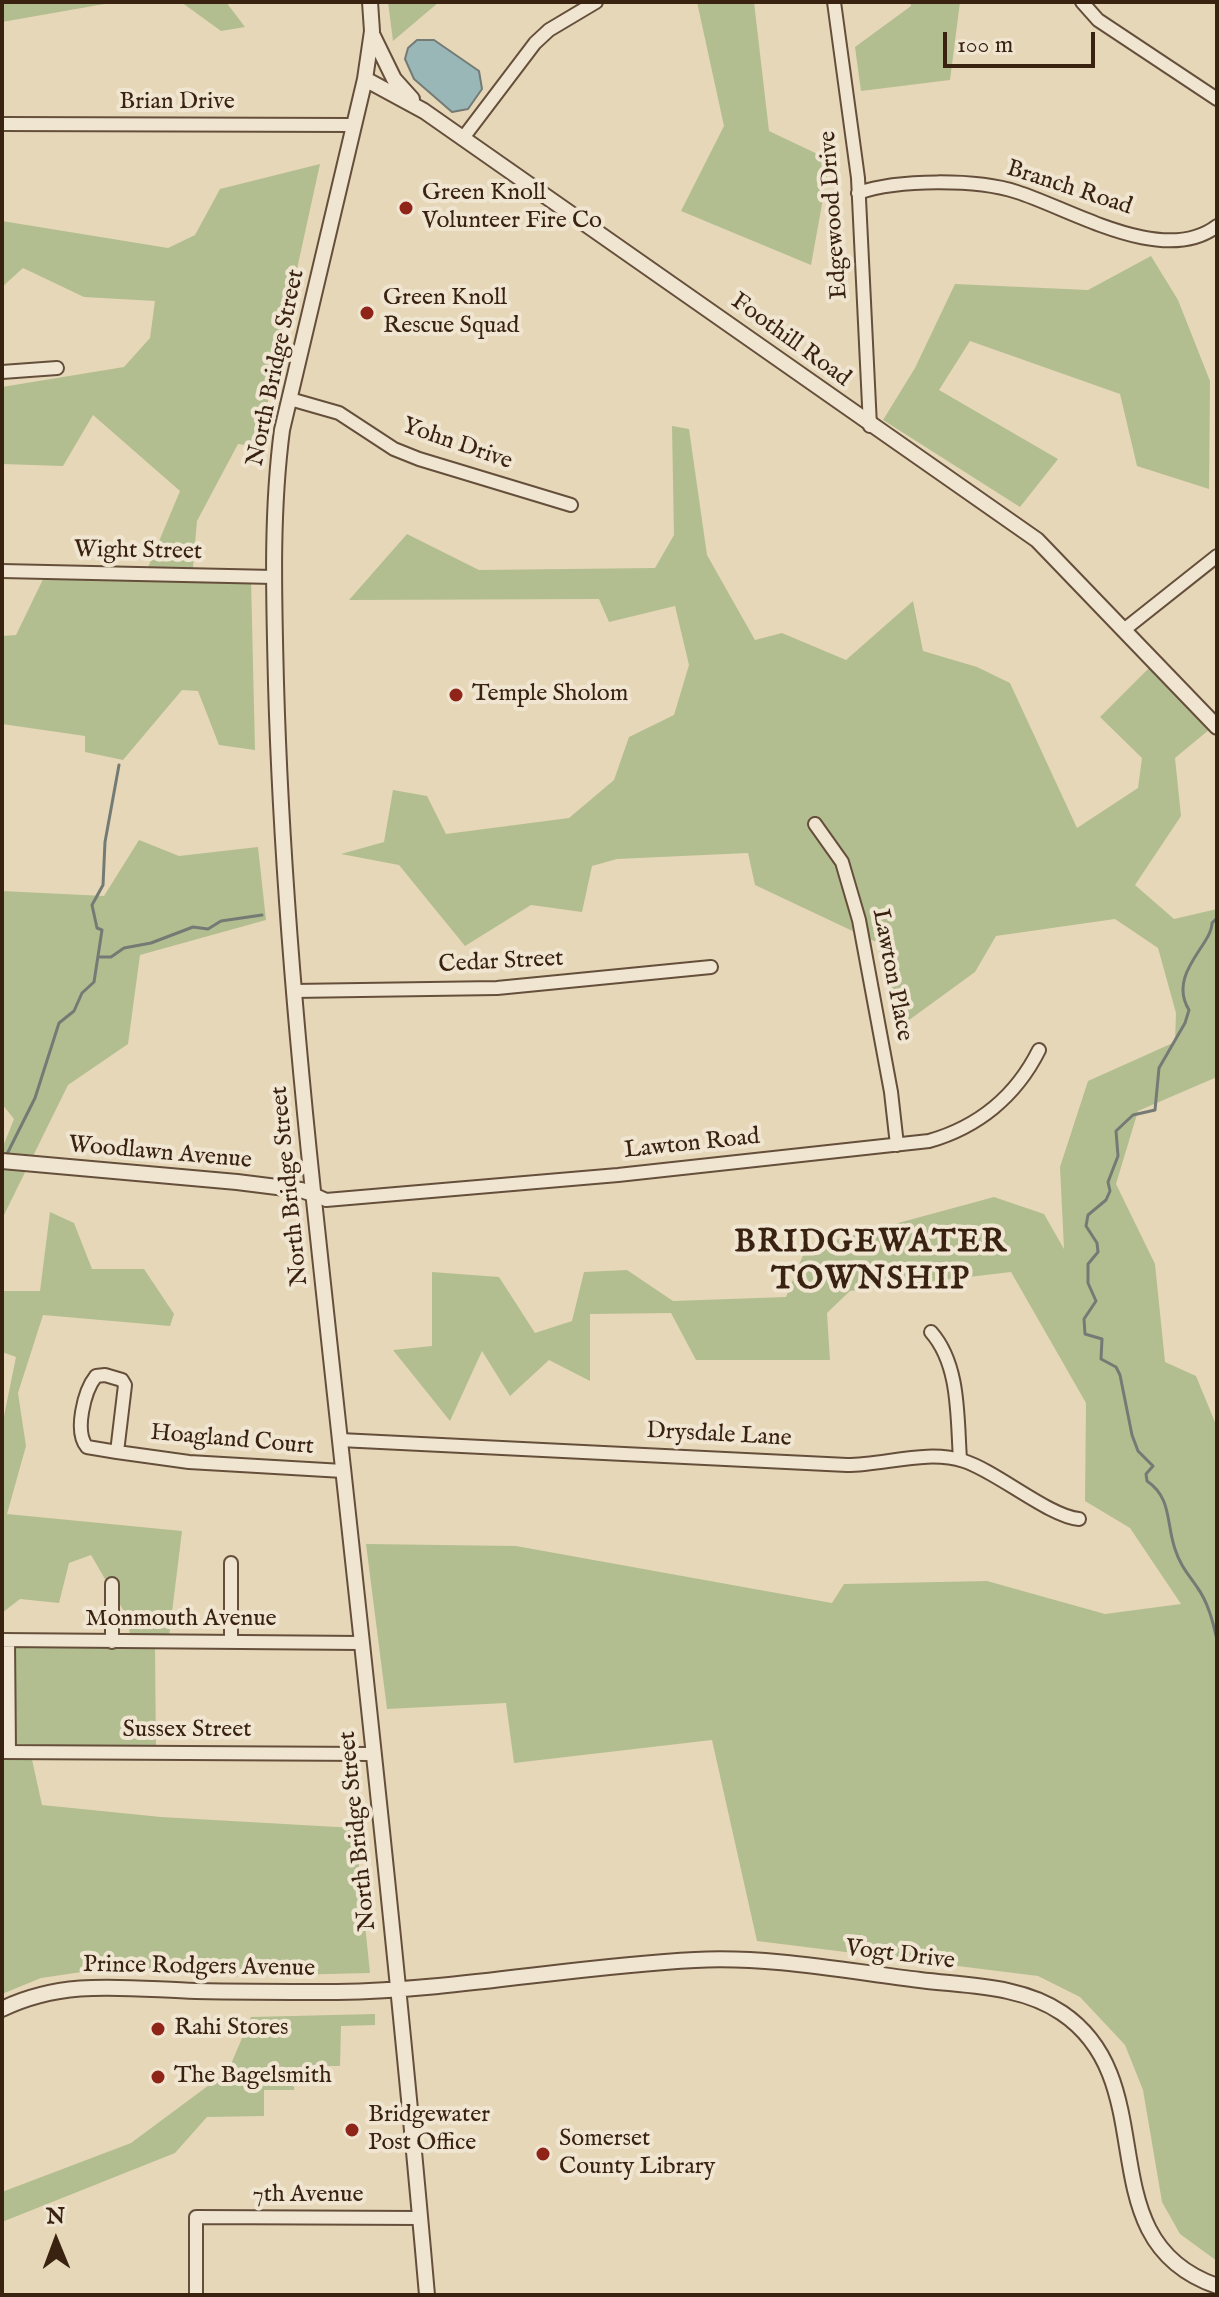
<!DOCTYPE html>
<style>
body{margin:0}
#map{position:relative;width:1219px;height:2297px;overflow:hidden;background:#e6d7b8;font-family:"IM FELL English",serif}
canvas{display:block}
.frame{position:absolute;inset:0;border:4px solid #3a2211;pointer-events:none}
.north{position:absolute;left:16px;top:2201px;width:80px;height:80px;-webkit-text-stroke:6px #efe5d1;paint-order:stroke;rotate:359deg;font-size:22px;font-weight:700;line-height:32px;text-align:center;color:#3a2211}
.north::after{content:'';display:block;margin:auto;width:28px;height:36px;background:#3a2211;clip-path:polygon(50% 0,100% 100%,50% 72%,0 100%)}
.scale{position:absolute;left:943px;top:32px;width:152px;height:36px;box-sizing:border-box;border:4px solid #3a2211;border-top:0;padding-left:10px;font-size:24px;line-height:28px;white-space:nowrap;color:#3a2211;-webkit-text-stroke:6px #efe5d1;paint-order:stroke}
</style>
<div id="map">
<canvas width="1219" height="2297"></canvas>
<div class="frame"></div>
<div class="north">N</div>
<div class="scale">100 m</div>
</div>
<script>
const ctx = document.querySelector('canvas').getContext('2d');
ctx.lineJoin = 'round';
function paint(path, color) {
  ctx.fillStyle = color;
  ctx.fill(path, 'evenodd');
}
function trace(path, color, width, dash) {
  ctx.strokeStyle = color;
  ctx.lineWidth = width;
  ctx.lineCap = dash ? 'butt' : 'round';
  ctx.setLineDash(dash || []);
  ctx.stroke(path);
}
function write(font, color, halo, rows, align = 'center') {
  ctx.font = font + ' "IM FELL English",serif';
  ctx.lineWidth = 8;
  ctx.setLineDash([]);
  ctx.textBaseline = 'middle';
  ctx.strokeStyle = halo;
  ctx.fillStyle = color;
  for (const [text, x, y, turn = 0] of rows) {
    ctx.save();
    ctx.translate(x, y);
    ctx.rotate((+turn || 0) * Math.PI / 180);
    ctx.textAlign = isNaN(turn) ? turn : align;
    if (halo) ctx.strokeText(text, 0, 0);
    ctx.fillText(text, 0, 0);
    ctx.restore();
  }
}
paint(new Path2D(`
 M4 2H116L2 22Z
 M181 2H226L245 27 221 31Z
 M388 2H439L393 41Z
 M697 2H754L769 131 830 160 811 265 681 211 724 126Z
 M910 2H960L950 80 861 91 855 47 911 6Z
 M320 164 258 447 238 444 197 521 192 578H251L255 750 219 745 198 691 182 690 123 760 85 752V736L2 724V636L16 635 46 573 144 577 180 491 93 415 63 466 2 464V387L124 367 150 338 155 301 84 297 23 268 2 287V221L168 248 195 235 220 189Z
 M1151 256 1178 300 1210 381 1209 489 1137 466 1120 394 970 341 939 390 1058 459 1020 507 883 420 915 368 955 284 1088 290Z
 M672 426 689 429 707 555 755 640 782 633 846 660 913 601 923 651 977 667 1010 683 1077 828 1138 788 1142 758 1100 717 1149 668 1210 729 1175 758 1181 816 1135 885 1174 919 1217 909V1077L1138 1111 1116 1184 1155 1264 1165 1362 1196 1376 1217 1427V2261L1180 2234 1162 2202 1143 2090 1125 2045 1080 1997 1038 1976 757 1941 712 1740 514 1763 506 1703 387 1709 366 1544 516 1546 832 1603 844 1584 987 1581 1105 1614 1181 1604 1130 1528 1085 1501 1086 1403 1011 1272 850 1291 827 1313 830 1360H696L671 1313 590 1314V1381L549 1360 510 1396 482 1351 450 1421 393 1350 432 1346V1272L499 1277 535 1333 572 1321 584 1272 627 1270 673 1301 786 1297 806 1248 994 1197 1044 1214 1064 1249 1060 1167 1088 1081 1175 1042 1176 1013 1158 948 1115 919 996 936 975 972 894 1031 878 943 755 885 748 853 617 859 592 866 582 912 531 905 465 946 399 865 341 854 384 842 393 790 427 796 446 834 569 818 614 780 629 737 674 715 689 665 675 606 609 622 599 599 349 600 407 534 479 570 655 568 674 535Z
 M139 840 179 856 258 847 266 920 140 955 128 1044 68 1085 2 1219V1149L14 1119 2 1104V891L104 896Z
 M50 1212 74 1223 92 1269H144L174 1314 170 1326 43 1315 18 1393 26 1446 7 1514 182 1531 168 1645 155 1646 156 1755H31L42 1805 161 1817 355 1828 370 1973 208 1977 109 1968 41 1978 2 1994V1643L130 1645 129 1620 91 1555 69 1563 59 1603 20 1599 2 1613V1426L16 1357 2 1352V1291H40Z
 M375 2014V2025L341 2026 340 2066H304L295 2073 294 2090H264V2116L207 2117 175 2153 2 2222V2192L131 2143 228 2071 251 2017Z`), '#b3be90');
const water = new Path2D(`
 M417 40H434L479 71 482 89 468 109 452 112 414 79 405 59 408 48Z`);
paint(water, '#9ab7b8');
trace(water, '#747b75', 2);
trace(new Path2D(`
 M1217 918 1212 923C1212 945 1167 974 1189 1010L1185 1023 1159 1068 1155 1110 1133 1115 1116 1131 1118 1156 1108 1182 1110 1191 1106 1200 1088 1215 1086 1226 1097 1243 1098 1252 1088 1264V1283L1096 1301 1084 1319 1085 1334 1102 1339 1101 1359 1116 1367 1120 1375 1132 1435 1138 1451 1153 1466 1146 1474 1147 1481C1172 1498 1166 1523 1175 1549 1180 1565 1188 1574 1197 1587 1208 1602 1213 1622 1217 1640
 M99 957H111L124 948 151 943 193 927 208 929 221 921 262 915
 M7 1154 35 1098 59 1023 74 1011 82 993 94 982 102 930 97 928 92 905 103 885 105 842 119 765`), '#747b75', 3);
const minor = new Path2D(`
 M834 2 858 178 870 426
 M1082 2 1098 20 1217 99
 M2 124 353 125
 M463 138 535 43 549 30 596 2
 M858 193C898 179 977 179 1017 192 1071 209 1163 267 1217 226
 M2 372 57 368
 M290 399 339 413 394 449 419 459 571 505
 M2 571 274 577
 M1125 629 1217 556
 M815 824 842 862 859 920 891 1092 897 1145
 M293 991 497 988 711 967
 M313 1194 326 1200 618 1175 929 1141C978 1127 1016 1096 1039 1050
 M931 1332C960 1365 957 1417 960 1459
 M105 1375 122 1380 125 1385 117 1452 87 1447C74 1432 84 1391 96 1376Z
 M340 1440 847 1465C885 1465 927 1449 964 1461 996 1471 1050 1517 1079 1519
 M117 1452 189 1462 343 1471
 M112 1584V1642
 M2 1640 361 1643
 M8 1640 9 1752
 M231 1642V1563
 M2 1752 372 1754
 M196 2295V2217L420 2218`);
const tertiary = new Path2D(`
 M370 2 372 31 365 79 282 430C271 514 274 598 276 683 281 865 297 1046 317 1228 355 1583 396 1939 427 2295
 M373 36 394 79 412 99
 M365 79 424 111 1037 540 1217 727
 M2 1161 237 1182 301 1190 313 1194
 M2 2009C66 1978 128 1989 196 1991 243 1992 290 1992 337 1992 457 1990 575 1966 695 1960 770 1956 846 1971 920 1980 967 1986 1021 1985 1062 2013 1167 2084 1084 2240 1217 2286`);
trace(minor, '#654f3b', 16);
trace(tertiary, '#654f3b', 18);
trace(minor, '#efe5d1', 12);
trace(tertiary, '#efe5d1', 14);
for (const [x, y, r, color] of [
 [406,208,8,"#8f2418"],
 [367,313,8,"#8f2418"],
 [456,695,8,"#8f2418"],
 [158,2029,8,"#8f2418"],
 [158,2077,8,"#8f2418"],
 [352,2130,8,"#8f2418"],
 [543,2154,8,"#8f2418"]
]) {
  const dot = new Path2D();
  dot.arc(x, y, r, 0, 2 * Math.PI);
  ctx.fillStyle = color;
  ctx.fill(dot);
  trace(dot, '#efe5d1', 3);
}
write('24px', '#3a2211', '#efe5d1', [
 ["Brian Drive",177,103],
 ["Branch Road",1069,189,18],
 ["Edgewood Drive",835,215,-94],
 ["Foothill Road",790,341,36],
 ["North Bridge Street",277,368,-78],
 ["Yohn Drive",457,445,19],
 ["Wight Street",138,552,1],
 ["Cedar Street",501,963,-3],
 ["Lawton Place",891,975,79],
 ["Lawton Road",692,1145,-6],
 ["Woodlawn Avenue",160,1154,5],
 ["North Bridge Street",291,1186,-96],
 ["Drysdale Lane",719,1436,3],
 ["Hoagland Court",232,1441,5],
 ["Monmouth Avenue",181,1620],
 ["Sussex Street",187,1731],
 ["North Bridge Street",359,1831,-96],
 ["Vogt Drive",900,1956,7],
 ["Prince Rodgers Avenue",199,1968,1],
 ["7th Avenue",308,2196]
]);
write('24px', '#3a2211', '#efe5d1', [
 ["Green Knoll",422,194],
 ["Volunteer Fire Co",422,222],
 ["Green Knoll",383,299],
 ["Rescue Squad",383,327],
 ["Temple Sholom",472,695],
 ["Rahi Stores",174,2029],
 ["The Bagelsmith",174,2077],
 ["Bridgewater",368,2116],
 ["Post Office",368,2144],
 ["Somerset",559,2140],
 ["County Library",559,2168]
], 'left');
ctx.letterSpacing = '2px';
write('bold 32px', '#3a2211', '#efe5d1', [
 ["BRIDGEWATER",871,1244],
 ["TOWNSHIP",871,1281]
]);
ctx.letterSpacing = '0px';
</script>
